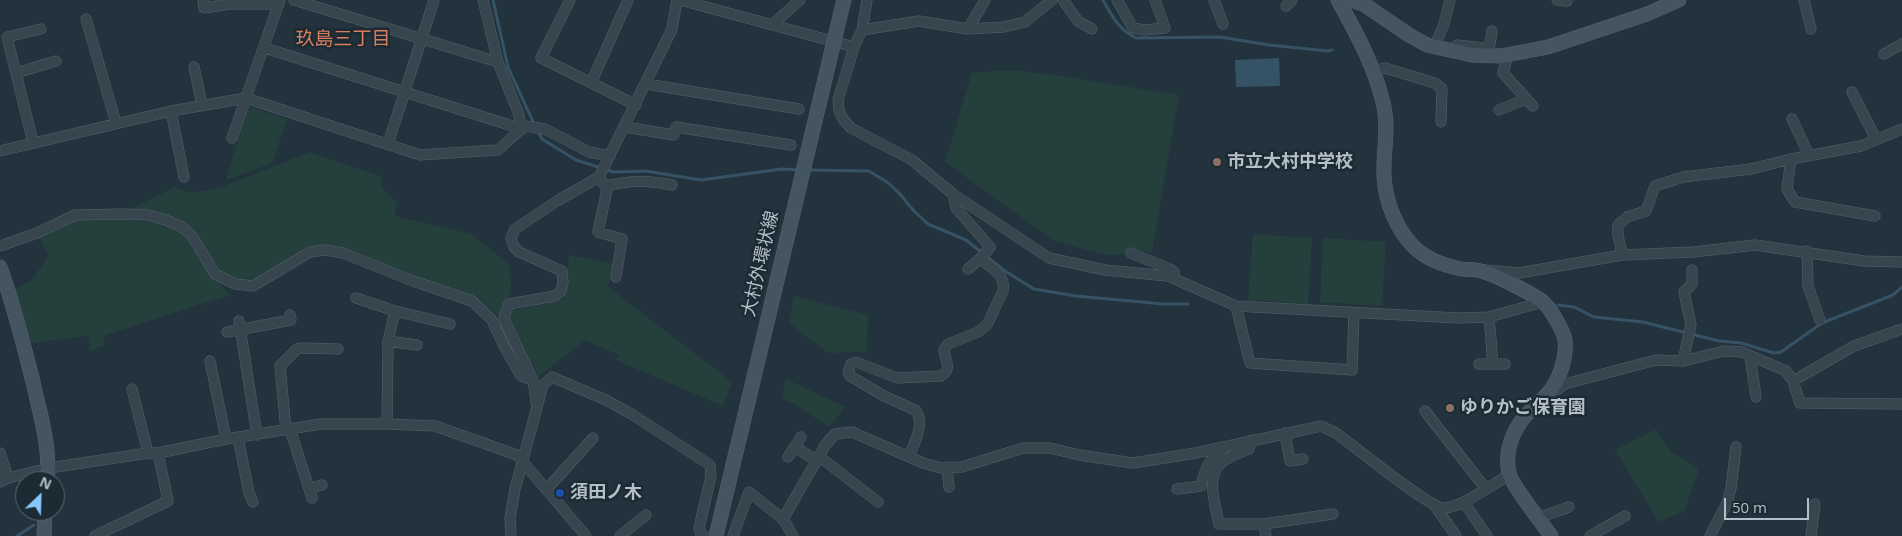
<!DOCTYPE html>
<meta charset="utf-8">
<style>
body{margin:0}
#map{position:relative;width:1902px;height:536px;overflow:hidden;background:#23333e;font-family:"Open Sans",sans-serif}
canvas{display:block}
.north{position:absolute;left:15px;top:471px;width:50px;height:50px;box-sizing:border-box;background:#1c2a33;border:1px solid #58666f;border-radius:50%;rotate:24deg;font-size:14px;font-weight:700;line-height:20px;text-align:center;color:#b3bfc9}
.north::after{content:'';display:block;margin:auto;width:18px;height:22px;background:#86c8fb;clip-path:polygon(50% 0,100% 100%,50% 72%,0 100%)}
.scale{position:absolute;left:1724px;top:498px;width:85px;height:22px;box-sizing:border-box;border:2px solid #b3bfc9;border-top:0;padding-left:6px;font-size:15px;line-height:18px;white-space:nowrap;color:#b3bfc9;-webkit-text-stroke:4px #1c2a33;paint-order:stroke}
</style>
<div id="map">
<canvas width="1902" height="536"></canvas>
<div class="north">N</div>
<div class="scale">50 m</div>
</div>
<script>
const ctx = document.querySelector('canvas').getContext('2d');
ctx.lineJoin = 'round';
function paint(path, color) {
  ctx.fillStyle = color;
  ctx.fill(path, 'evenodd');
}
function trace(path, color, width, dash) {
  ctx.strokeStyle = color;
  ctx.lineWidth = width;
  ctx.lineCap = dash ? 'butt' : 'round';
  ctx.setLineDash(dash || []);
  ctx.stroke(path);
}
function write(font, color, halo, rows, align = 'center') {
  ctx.font = font + ' "Open Sans","Noto Sans JP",sans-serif';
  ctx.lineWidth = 5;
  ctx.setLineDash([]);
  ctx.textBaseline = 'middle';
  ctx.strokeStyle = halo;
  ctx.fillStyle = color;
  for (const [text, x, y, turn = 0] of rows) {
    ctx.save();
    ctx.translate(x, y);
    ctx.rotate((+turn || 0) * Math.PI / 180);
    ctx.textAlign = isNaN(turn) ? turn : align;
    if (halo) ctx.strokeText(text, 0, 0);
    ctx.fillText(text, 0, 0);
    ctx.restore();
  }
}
paint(new Path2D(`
 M1010 70 1063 76 1179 95 1152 253 1131 248 1129 254 1105 255 1053 240 945 162 972 73Z
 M248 106 287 119 272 163 226 180Z
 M310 152 381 177 382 188 397 203 395 216 471 234 508 263C510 273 513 286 509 297 506 303 501 308 498 315L477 299 448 287 415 280 326 247 252 283 236 282 217 272 195 234 129 210 175 187 191 193 222 187Z
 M103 218 163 223 179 228 190 237 212 275 230 295 105 335 104 345 91 351 88 336 31 343 12 290 32 280 48 256 38 234 73 220Z
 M1253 234 1312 238 1308 304 1248 300Z
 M1323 238 1386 242 1382 306 1320 302Z
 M569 255 614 264 608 287 732 382 723 406 616 360 619 355 585 340 539 376 509 323 512 311 564 300Z
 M794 296 868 315 867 352 828 353 789 323Z
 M786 379 845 407 829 427 791 402 782 399Z
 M1655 430 1672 452 1696 467 1698 472 1684 511 1659 522 1615 450Z`), '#253f3d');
paint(new Path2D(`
 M1279 58 1280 86 1236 87 1235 60Z`), '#365265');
trace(new Path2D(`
 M493 0 508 67 535 126
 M1103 0C1112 16 1118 29 1136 38L1220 37 1269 45 1328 51 1332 50
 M538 131 542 139 576 160 614 172 646 171 701 180 782 169 801 170
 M807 170 869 171 887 182 899 193 914 211 928 224 966 240 1005 271 1034 289 1076 296 1163 304H1188
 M1558 305 1574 307 1594 317 1643 322 1719 341 1741 343 1774 353 1781 352 1822 323 1893 295 1902 287
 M17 536 34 525`), '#365265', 3);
const street = new Path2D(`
 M203 0 204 8 230 4H279
 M294 0 498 62
 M483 0 498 62 518 112 522 129
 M570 0 541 58 636 105
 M680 0 854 47
 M867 0 862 30 854 47 838 100 839 110 843 119 851 128 912 160 953 194 1049 258 1105 270 1168 276 1236 306 1458 318 1489 317 1543 302
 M1063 0 1078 21 1092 29
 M1117 0 1133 28 1144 30 1165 28 1155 0
 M1214 0 1223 24
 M1557 0 1567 1
 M1804 0 1811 29
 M1286 6 1292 0
 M86 19 116 123
 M772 25 800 0
 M968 29 985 0
 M862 30 919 21 968 29 1004 27 1025 22 1052 0
 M1435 46 1444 24 1450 0
 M265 48 522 129
 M1452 50 1457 45 1485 48 1490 45 1492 31
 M1884 54 1902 44
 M1508 55 1503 73 1533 106
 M194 67 202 105
 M1373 71 1385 68 1435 83 1442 89 1441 122
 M16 73 56 61
 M591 83 628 0
 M646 84 799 109
 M1852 92 1876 139
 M1499 110 1526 99
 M171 111 184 177
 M1792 119 1809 155
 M625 127 674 135 676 127 791 145
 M232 138 280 0
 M33 142 7 37 41 29
 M388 144 434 0
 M0 151 171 111 246 98 420 155 498 150 525 126 545 129 589 152 610 156
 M1791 159 1787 189 1795 202 1875 216
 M599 177 607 189 598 232 622 239 616 277
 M605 186C634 180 644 180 672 185
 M953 194 956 208 990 247 982 257 968 269
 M0 246 37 233 75 215 125 214 148 215 166 220 182 227 192 236 215 274 235 284 253 286 310 252 325 250 343 253 413 281 472 301 492 320 504 346 521 376 533 380
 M1807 251 1808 286 1820 320
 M1131 253 1170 269 1174 272 1175 279
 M1622 255 1618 235V225L1627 217 1646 211 1655 186 1683 177 1751 169 1791 159 1861 146 1902 129
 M1484 270 1519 273 1622 255 1693 252 1755 245 1864 261 1902 262
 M356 298 395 311 450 324
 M1236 306 1250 363 1352 370 1354 313
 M1489 317 1493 364H1505
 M239 321 257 435
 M227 332 291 320 290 315
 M388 341 417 345
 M1750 356 1756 397
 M210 361 226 439
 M1683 361 1691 325 1684 292 1692 284V270
 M1479 364H1493
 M1793 381 1854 346 1902 329
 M132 389 148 453
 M1551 394 1565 384 1576 381 1656 360 1683 361 1724 351 1742 352 1786 371 1793 381 1800 403 1902 404
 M537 408 533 380 506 324 504 317 509 304 555 296 561 291 563 282 562 271 519 252 514 247 511 238 515 229 557 201 599 177 672 29 677 0
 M1425 411 1486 489
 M387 424 388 341 395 311
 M290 429 312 498
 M286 430 280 366 297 349 303 348 338 349
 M1285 433 1290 461 1303 459
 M238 437 249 493 253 502
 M1252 440 1249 449C1240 453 1228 456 1221 463 1205 478 1216 506 1219 524H1264L1333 514
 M795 447 817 461
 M0 453 8 478
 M909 456C914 444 926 422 915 410L884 396 850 376 848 373 851 364 856 362 897 378 941 376C953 369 945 361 944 350L948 344 978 332 987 325 1003 291C1006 275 992 268 981 259
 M788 457 801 437
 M820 457 878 502
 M947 467 949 487
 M0 482 8 478 49 468 148 453H158L226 439 321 424H387L435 426 517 455 586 536
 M309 489 322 485
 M547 489 593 438
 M1177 489 1201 486C1205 469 1209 459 1223 449
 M1464 502 1487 536
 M1435 506 1456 536
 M1538 518 1569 507
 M783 519 826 444 835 434 852 432 923 463 941 468 962 467 1023 448H1050L1079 455 1133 463 1196 453 1321 426 1336 433C1353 445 1429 508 1444 508 1461 508 1493 484 1509 475
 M1264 524 1266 536
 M95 536 168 501 158 453
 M511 536 510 518 515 489 543 385 552 377 606 400 633 415 710 465 711 476 699 528 701 534 704 536
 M620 536 646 515
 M733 536 749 492 783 519 793 536
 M1590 536 1625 516
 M1710 536 1727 503 1731 488 1736 447
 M1811 536 1815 504`);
const secondary = new Path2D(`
 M1338 0C1357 34 1376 69 1384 107 1389 130 1383 152 1384 175 1385 201 1396 229 1414 247 1426 259 1446 266 1462 269 1467 270 1472 269 1477 270 1492 273 1529 292 1542 301 1550 307 1563 330 1565 340 1566 345 1565 353 1564 359 1562 368 1559 378 1553 387 1546 397 1536 405 1527 414 1513 429 1504 452 1509 473 1511 484 1543 524 1551 536
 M1352 0 1365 5 1409 35 1427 45 1472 55 1501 56 1548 47 1647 14 1679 0
 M841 12 844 0
 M0 267C14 305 23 343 33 382 40 414 51 448 47 481
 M44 536 45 511
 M716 536 759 356`);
trace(street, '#55626c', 11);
trace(secondary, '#55626c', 15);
trace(street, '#37454e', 10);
trace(secondary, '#455461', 14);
const secondaryBridge = new Path2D(`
 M759 356 841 12`);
trace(secondaryBridge, '#55626c', 15, []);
trace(secondaryBridge, '#455461', 14);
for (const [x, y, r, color] of [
 [1217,162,5,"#8d6e63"],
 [1450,408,5,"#8d6e63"],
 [560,493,5,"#1a4fb4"]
]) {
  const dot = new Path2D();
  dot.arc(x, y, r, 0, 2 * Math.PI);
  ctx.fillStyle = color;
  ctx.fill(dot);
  trace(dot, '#1c2a33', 2);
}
write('bold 18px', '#b3bfc9', '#1c2a33', [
 ["市立大村中学校",1227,162],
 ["ゆりかご保育園",1460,408],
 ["須田ノ木",570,493]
], 'left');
write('18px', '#b3bfc9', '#1c2a33', [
 ["大村外環状線",761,264,-77]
]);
write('19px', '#d87e5f', '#1c2a33', [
 ["玖島三丁目",343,40]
]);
</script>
